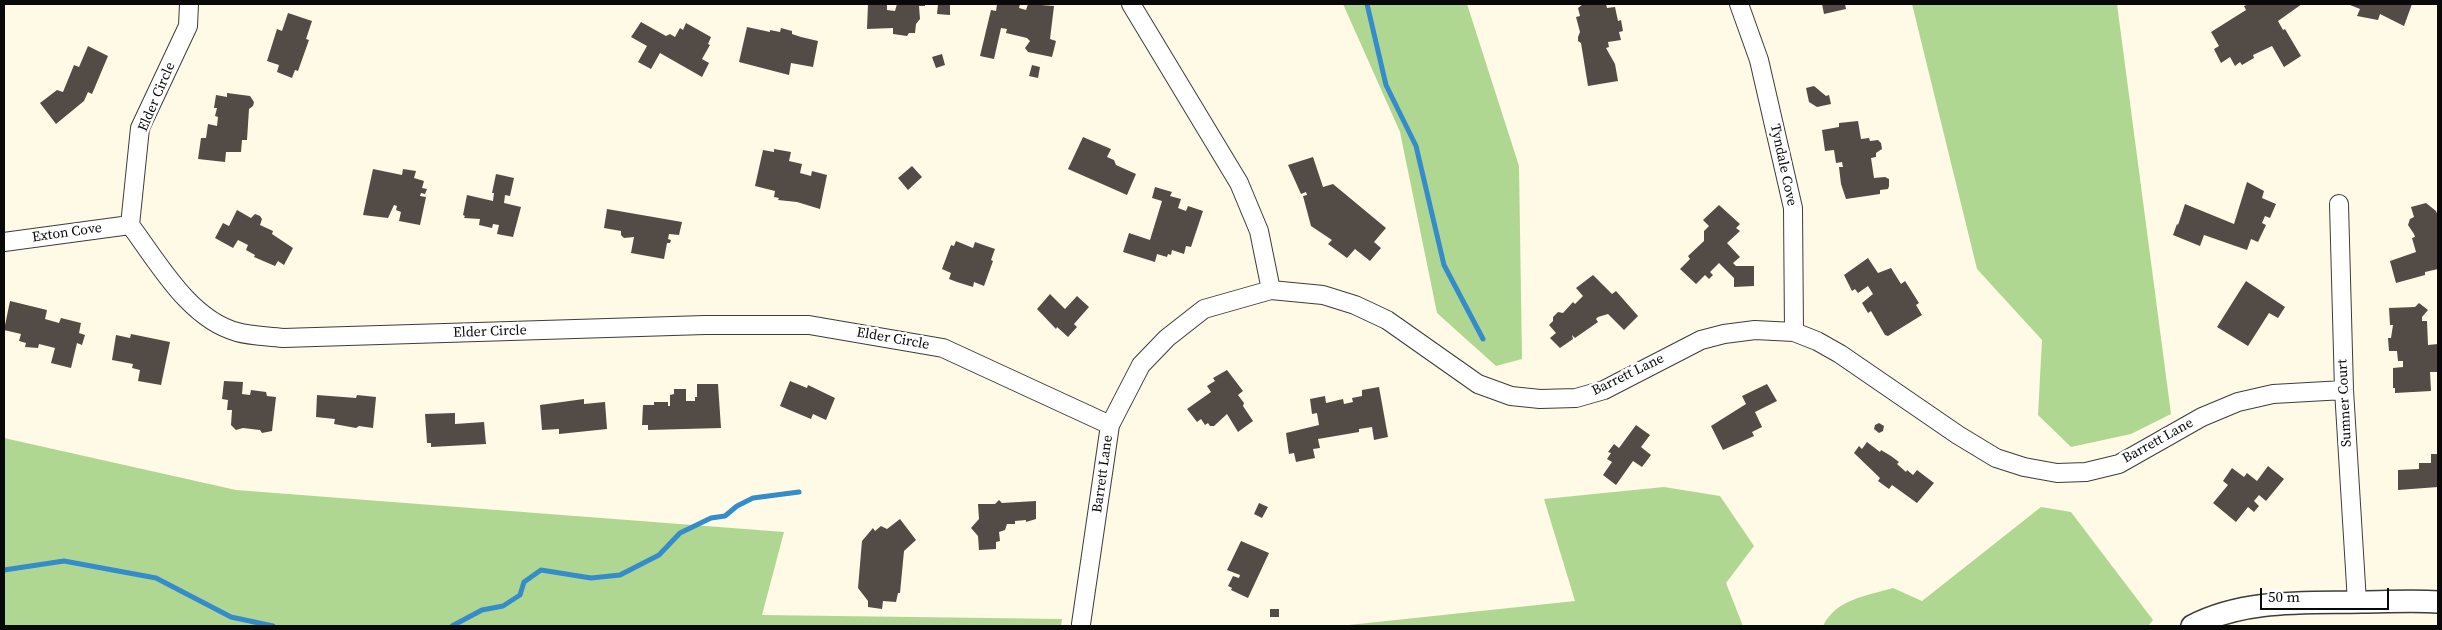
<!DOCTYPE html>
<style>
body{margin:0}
#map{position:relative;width:2442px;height:630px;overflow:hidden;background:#fffae6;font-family:"Source Serif 4",serif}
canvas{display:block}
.frame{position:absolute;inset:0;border:5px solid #090909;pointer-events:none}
.scale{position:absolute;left:2260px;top:588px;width:129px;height:22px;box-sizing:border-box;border:2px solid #090909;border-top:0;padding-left:6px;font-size:15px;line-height:18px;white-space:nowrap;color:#090909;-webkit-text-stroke:4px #fff;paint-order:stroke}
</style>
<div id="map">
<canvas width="2442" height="630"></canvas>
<div class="frame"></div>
<div class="scale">50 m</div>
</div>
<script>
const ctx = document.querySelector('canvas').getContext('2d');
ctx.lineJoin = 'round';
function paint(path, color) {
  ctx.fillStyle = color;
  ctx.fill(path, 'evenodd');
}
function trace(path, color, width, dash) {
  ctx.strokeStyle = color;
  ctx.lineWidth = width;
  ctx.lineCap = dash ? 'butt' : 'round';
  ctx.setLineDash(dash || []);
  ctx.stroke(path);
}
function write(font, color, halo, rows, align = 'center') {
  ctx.font = font + ' "Source Serif 4",serif';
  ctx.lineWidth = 5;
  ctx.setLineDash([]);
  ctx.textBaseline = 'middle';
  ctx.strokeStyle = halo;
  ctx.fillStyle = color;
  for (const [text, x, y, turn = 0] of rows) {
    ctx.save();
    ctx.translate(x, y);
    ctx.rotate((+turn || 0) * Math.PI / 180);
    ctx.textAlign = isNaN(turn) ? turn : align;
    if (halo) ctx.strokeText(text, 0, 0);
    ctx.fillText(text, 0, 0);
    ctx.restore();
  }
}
paint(new Path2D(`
 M1343 4H1467L1519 166 1522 359 1496 366 1437 313 1400 132Z
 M1912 4H2117L2171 414 2131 434 2071 447 2038 415 2042 340 1977 269Z
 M4 438 236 490 784 532 762 615 1062 619 1061 626H4Z
 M1664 487 1720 496 1754 546 1726 583 1743 626H1339L1575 601 1544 499Z
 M2041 507 2071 512 2153 620 2148 626H1823C1836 599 1866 596 1893 588L1922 601Z`), '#b0d791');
trace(new Path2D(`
 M1367 4 1386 85 1416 146 1444 265 1483 339
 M4 570 64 561 156 578 231 617 273 626
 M452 626 482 610 503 606 520 595 524 582 541 570 591 578 620 575 659 555 680 533 711 518 725 516 737 506 753 498 799 492`), '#348ccb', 5);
paint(new Path2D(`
 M868 4 887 5V10L895 11 897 4H925V6H919L920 19 916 24 915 33H909L907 36 893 34V28L867 29Z
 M938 4H950V15L937 14Z
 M997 4H1020L1019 8 1026 10 1028 4 1054 6 1050 39 1056 41 1052 57 1028 52 1025 48 1030 41 1027 38 1006 33 1007 29 1001 28 994 59 980 56 991 10 996 11Z
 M1583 4H1606L1607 8 1615 7 1618 21 1621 20 1623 31 1619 32 1621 40 1608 42 1609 47 1606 48 1615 64 1618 81 1588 86 1581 43 1578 41V37L1580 32 1576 17 1580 16 1578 8Z
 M1822 4H1845L1846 9 1824 14Z
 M2249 4H2302L2278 21 2283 30 2285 29 2301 56 2284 67 2272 46 2253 55 2254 58 2242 65 2240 62 2235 66 2230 57 2221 63 2214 49 2219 46 2211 32 2246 10 2244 6Z
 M2351 4H2412L2404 26 2380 14 2378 20 2357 16 2360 9 2350 5Z
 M288 13 312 21 306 39 309 40 298 71 295 70 292 78 277 72 279 65 267 61 277 29 282 31Z
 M641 22 666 36 670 34 675 37 680 28 683 30 686 23 711 37 708 44 710 45 702 59 709 63 702 77 660 53 651 69 638 62 647 46 631 37Z
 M747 27 770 32V30L780 32 781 28 792 31V34L801 37 818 41 813 67 791 63 789 75 739 62Z
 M88 46 108 56 92 94 88 92 84 101 56 124 40 103 57 90 63 92 74 65 79 67Z
 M942 54 945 65 936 68 932 57Z
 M1032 65 1040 67 1038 78 1029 76Z
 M1814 86 1826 96 1829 95 1831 104 1817 107 1809 102 1806 88Z
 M227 93 250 96 254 102 253 106 249 109 247 140H242L241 152H226L225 162 198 159 201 138H206L208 124 217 126 218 117 215 116 217 108H214L216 95 227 97Z
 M1858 121 1861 139 1869 138 1870 141 1878 140 1881 143 1882 149 1876 153V157L1871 158 1874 178 1885 177 1889 179V186L1888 189 1880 190V194L1846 199 1841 184 1839 167H1843L1842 162 1836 163 1834 150 1825 151 1822 130 1839 127V123Z
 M1083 137 1111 149 1107 157 1114 160 1116 165 1136 174 1127 195 1068 169Z
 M774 149 791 152 789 161 802 164 800 173 811 176 812 171 827 175 820 209 797 202 778 200 779 198 774 197 775 191 755 186 763 150 774 152Z
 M1313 157 1323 187 1333 184 1386 228 1374 242 1381 248 1370 261 1355 249 1347 258 1328 244 1332 240 1311 226 1303 196 1307 195 1306 192 1301 194 1288 165Z
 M912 166 922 177 908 190 898 178Z
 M373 169 402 175 403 169 416 171 414 178 424 181 422 188 427 189 425 194 421 193 420 196 426 197 420 225 399 221 401 212 396 210 397 206 394 205 388 218 363 215Z
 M496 174 514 178 510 196 505 195 504 203 521 207 513 237 497 234 499 225 493 224 492 228 479 225 480 219 464 218 465 216 463 215 467 195 493 201 494 193H492Z
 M2247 182 2264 191 2262 198 2276 204 2270 218 2265 216 2262 223 2266 225 2258 242 2251 239 2247 250 2204 235 2200 246 2173 235 2177 224 2178 225 2185 204 2234 224Z
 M1155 187 1172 192 1170 196 1181 199 1178 208 1186 211 1188 206 1203 211 1191 247 1186 246 1184 254 1172 250 1171 255 1168 254 1167 257 1157 254 1155 262 1123 252 1129 233 1150 240 1162 201 1152 198Z
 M2426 203 2436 211 2438 216V269L2425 272V275L2396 283 2390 261 2416 252 2412 238 2415 237 2414 234 2408 225 2410 219 2414 217 2411 207Z
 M1719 205 1740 224 1736 228 1740 231 1727 243 1740 257 1733 263 1736 266H1754V286L1734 287V278L1719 263 1710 272 1713 275 1709 279 1705 275 1696 284 1680 269 1690 259 1688 256 1704 241V231L1709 226 1703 220Z
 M607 209 682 222 679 235 669 234 668 239 671 240 670 243H667L664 259 631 253 634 237 624 238 621 235V231L604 228Z
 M237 210 251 218 255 214 260 216 262 219 260 225 273 231 272 234 293 248 284 265 278 261 275 266 254 257 255 255 246 250 248 245 238 240 233 248 215 238 223 223 229 226Z
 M956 241 973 248 975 242 995 249 991 260 993 261 984 286 974 282 973 287 957 282 949 279 951 273 942 269 951 245 954 246Z
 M1868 258 1878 273 1891 268 1901 284 1905 281 1919 303 1916 305 1922 315 1888 336 1885 335 1871 311 1868 313 1862 303 1873 294 1868 286 1858 293 1855 289 1852 291 1844 275Z
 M1593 275 1612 294 1616 291 1638 316 1624 330 1608 314 1598 317 1596 319 1598 322 1575 338 1572 335 1573 339 1560 348 1550 338 1556 333 1549 325 1553 321V317L1558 312 1563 313 1573 302 1575 304 1583 296 1576 288Z
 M2246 281 2285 307 2278 318 2269 313 2248 346 2217 327Z
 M1050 294 1065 309 1077 296 1089 307 1074 324 1077 327 1068 337 1057 327 1056 329 1037 309Z
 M10 301 47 310 45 319 59 323 61 318 81 323 79 333 85 335 82 345 77 343 71 368 51 363 55 348 39 344 38 348 25 347 26 343 19 341 21 334 4 330Z
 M2419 303 2428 310 2422 317V321H2427L2428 345 2438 344V372H2430L2431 391 2395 393V388H2393V368L2403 367V361H2398L2397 351H2389L2388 338H2391L2393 325H2390L2389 308 2415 307Z
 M131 334 170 342 161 385 138 381 140 370 132 368 133 364 112 360 116 335 130 338Z
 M1227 370 1243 391 1238 395 1244 403 1243 406 1253 421 1238 432 1227 414 1214 426H1210L1208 423 1205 425 1201 419 1197 422 1187 409 1211 392 1207 386 1215 381 1213 378Z
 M224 381 243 382 242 394 250 395 251 390 266 392 267 396 276 397 272 431 262 433 260 430 243 428 236 430 231 425 232 410H227L228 400 222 399Z
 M790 381 807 388 808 385 835 398 826 420 813 414 811 419 780 406Z
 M697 384H718L721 428 648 430V425H642L643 405H654V402H668V406H670V395L674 394V389H686V401H695V397H697Z
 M1767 384 1777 401 1755 412 1762 427 1752 432 1754 436 1723 450 1711 426 1746 404 1742 396Z
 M1379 387 1388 437 1374 440 1372 427 1359 429V432L1318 439 1320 448 1313 449 1315 458 1296 462 1294 453 1289 454 1286 433 1319 425 1317 413 1312 414 1310 399 1325 396 1326 403 1343 399 1344 404 1353 402 1352 398 1362 396V390Z
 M317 395 356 398 357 395 376 397 373 428 359 426 356 428 334 424 335 419 316 417Z
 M584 399V404L605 402 607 429 559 434V429L542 430 540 405Z
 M455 413V424L484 422 486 444 431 447V443H427L425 414Z
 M1879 423 1884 426 1883 431 1879 433 1874 429 1875 425Z
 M1636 425 1650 435 1641 447 1651 455 1642 467 1633 461 1616 485 1603 475 1612 462 1607 459 1611 453 1608 452 1614 444 1619 448Z
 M1867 442 1880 452 1881 450 1891 456 1899 462 1897 464 1906 472 1907 470 1913 475 1917 470 1934 483 1917 503 1892 485 1889 489 1878 481 1880 478 1854 453 1859 446 1862 449Z
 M2431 454H2438V487L2398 490V470L2419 469V463H2431Z
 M2268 466 2284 479 2266 501 2259 495 2254 501 2259 506 2254 512 2248 507 2236 522 2213 503 2228 485 2223 481 2232 468 2244 477 2247 473 2257 481Z
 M999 500 1002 503 1036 501V519L1026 522V520L1015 521V524H1007L1005 530 999 532 1000 541 996 542V549L979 550 978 536 971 528 979 519 978 504H995Z
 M1259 503 1268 507 1262 518 1254 514Z
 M900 519 916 540 904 551 900 593H898L896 602 883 601 882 609 868 607V601L858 588 862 541 873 528 875 531 881 526 887 529Z
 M1241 541 1269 553 1248 598 1231 590 1232 588 1228 586 1233 576 1239 578 1240 575 1227 570Z
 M1270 609H1279V617H1270Z`), '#524b46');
const minor = new Path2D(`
 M189 4 188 26 140 128 130 225C158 262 189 319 237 332 251 336 268 336 283 338L705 325H809L943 348 1110 425
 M1131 4 1239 183 1259 231 1271 290
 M1739 4 1759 60 1793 208 1794 332
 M2339 204 2344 390 2357 602
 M4 242 130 225
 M1081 624 1110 425 1141 365 1167 338 1204 309 1271 290 1323 295 1355 305 1387 320 1478 384 1511 396 1540 399 1576 398 1604 390 1701 340 1724 334 1755 330 1794 332 1817 341 1840 354 1958 435 1996 458 2024 467 2057 473 2086 472 2119 464 2202 417 2238 402 2273 394 2344 390`);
const tertiary = new Path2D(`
 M2192 626C2244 599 2304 603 2361 602 2387 602 2413 600 2438 602`);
trace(minor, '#3c3c3c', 20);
trace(tertiary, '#3c3c3c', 24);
trace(minor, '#fff', 18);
trace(tertiary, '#fff', 21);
write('14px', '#090909', '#fff', [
 ["Elder Circle",157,97,-67],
 ["Tyndale Cove",1783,165,78],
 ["Exton Cove",67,233,-8],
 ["Elder Circle",490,332,-2],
 ["Elder Circle",893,339,10],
 ["Barrett Lane",1628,375,-26],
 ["Sumner Court",2345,403,-93],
 ["Barrett Lane",2158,441,-29],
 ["Barrett Lane",1103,474,-82]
]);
</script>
